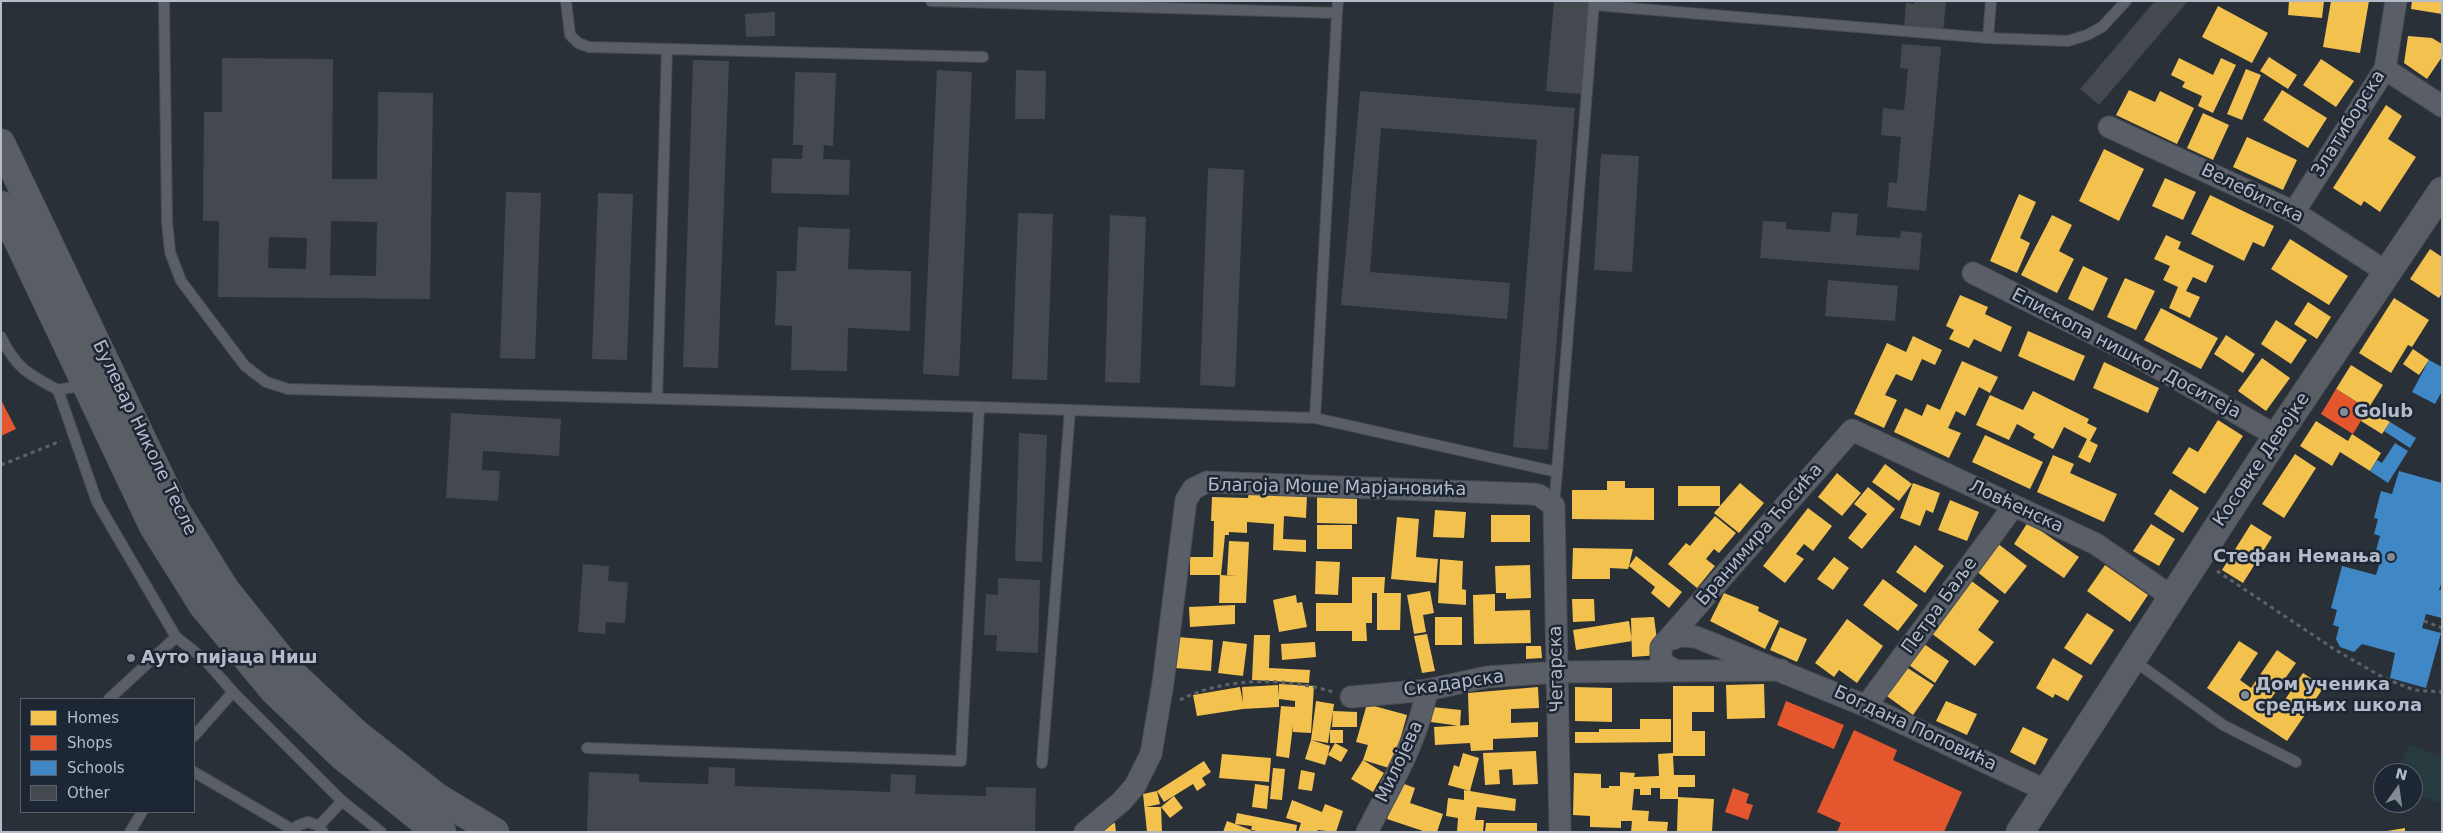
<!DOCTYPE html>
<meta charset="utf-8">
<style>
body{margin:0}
#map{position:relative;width:2443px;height:833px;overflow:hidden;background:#2a3038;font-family:"DejaVu Sans",sans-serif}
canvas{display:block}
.frame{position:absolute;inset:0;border:2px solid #b4bcc9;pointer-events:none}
.legend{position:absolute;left:20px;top:698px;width:175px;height:115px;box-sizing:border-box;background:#1d2633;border:1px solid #59626f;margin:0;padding:6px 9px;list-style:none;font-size:15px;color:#b4bcc9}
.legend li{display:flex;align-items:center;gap:10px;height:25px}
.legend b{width:25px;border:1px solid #59626f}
.north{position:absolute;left:2373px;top:763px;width:50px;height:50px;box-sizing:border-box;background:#1d2633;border:1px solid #59626f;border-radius:50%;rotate:14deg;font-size:14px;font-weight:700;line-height:20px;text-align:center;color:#b4bcc9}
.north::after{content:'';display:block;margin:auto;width:18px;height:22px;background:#848b96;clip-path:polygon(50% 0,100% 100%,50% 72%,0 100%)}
</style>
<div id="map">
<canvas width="2443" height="833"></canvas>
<div class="frame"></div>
<ul class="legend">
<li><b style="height:14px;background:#f2c14e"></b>Homes</li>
<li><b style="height:14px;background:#e4572e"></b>Shops</li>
<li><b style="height:14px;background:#3f88c5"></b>Schools</li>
<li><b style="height:14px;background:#444950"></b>Other</li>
</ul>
<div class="north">N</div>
</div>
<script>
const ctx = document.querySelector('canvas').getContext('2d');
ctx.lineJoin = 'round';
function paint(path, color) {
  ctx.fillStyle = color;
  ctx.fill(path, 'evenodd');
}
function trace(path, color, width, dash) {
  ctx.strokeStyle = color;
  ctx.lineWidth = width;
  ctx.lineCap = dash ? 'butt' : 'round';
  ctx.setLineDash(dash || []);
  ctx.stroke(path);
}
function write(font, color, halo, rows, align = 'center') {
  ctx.font = font + ' "DejaVu Sans",sans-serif';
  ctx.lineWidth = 5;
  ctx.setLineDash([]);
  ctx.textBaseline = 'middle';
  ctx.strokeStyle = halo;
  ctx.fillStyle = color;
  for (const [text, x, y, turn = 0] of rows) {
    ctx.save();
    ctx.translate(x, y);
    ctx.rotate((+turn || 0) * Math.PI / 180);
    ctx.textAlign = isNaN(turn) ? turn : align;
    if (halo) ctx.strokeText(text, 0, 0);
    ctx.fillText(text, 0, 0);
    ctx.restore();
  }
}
paint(new Path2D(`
 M2409 744 2442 757V804L2413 793V773H2398Z`), '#273a3e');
paint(new Path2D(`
 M2289 1H2324L2322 18 2288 15Z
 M2331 1H2369L2360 53 2323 47Z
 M2412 1H2442V14L2411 9Z
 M2218 6 2268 33 2252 63 2202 37Z
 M2408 36 2432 38 2442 44V57L2427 79 2404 63Z
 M2269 57 2297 75 2288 89 2260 71Z
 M2179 58 2213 75 2221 58 2236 65 2213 113 2198 106 2202 96 2182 87 2185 82 2171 75Z
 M2321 59 2354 81 2336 107 2303 85Z
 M2246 69 2261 75 2242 120 2227 114Z
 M2129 90 2155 102 2160 91 2194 108 2177 144 2116 115Z
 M2282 90 2327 118 2308 148 2263 120Z
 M2386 105 2402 116 2388 139 2416 157 2380 212 2364 201 2361 206 2333 188Z
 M2203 113 2229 125 2213 160 2187 148Z
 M2247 137 2297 160 2283 190 2233 167Z
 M2104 149 2144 169 2119 221 2079 201Z
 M2165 178 2196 192 2183 220 2152 206Z
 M2019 194 2036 202 2020 238 2030 243 2017 273 1990 261Z
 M2210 195 2274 226 2264 247 2253 242 2244 261 2191 234Z
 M2052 215 2072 225 2059 251 2074 259 2057 293 2021 275Z
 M2166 235 2181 242 2178 249 2214 266 2206 283 2193 277 2186 291 2200 297 2190 318 2169 308 2178 287 2163 280 2170 266 2154 259Z
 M2290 239 2348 276 2329 305 2271 269Z
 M2430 249 2442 257V293L2439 298 2410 279Z
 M2083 266 2108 278 2093 311 2068 299Z
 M2125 278 2155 291 2136 330 2107 317Z
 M1960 295 1988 307 1985 314 2012 327 2001 352 1974 339 1969 348 1949 339 1954 330 1946 326Z
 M2394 298 2429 320 2412 347 2408 345 2391 373 2359 353Z
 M2308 302 2331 317 2317 339 2294 324Z
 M2161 308 2218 338 2201 369 2144 340Z
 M2276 320 2307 340 2291 364 2261 344Z
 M2028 331 2085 356 2074 381 2018 356Z
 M2226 335 2255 354 2243 373 2214 354Z
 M1913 336 1942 350 1935 365 1922 359 1912 381 1896 374 1885 395 1897 400 1884 428 1854 414 1887 343 1906 352Z
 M2413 349 2429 360 2419 375 2403 364Z
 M2262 358 2290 378 2266 411 2238 391Z
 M1962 361 1998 377 1990 393 1979 387 1965 416 1956 411 1948 428 1961 433 1949 458 1894 432 1905 408 1922 416 1927 404 1940 410Z
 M2104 362 2159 388 2148 413 2093 388Z
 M2351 365 2383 385 2368 409 2336 389Z
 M2033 391 2089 419 2087 423 2097 428 2090 441 2098 445 2090 463 2078 457 2087 439 2064 427 2053 449 2033 438 2035 434 2017 424 2009 440 1976 425 1990 395 2023 410Z
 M2368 409 2390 422 2382 434 2361 421Z
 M2218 420 2243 436 2205 494 2172 473 2189 447 2198 452Z
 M2316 421 2348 441 2352 434 2381 453 2370 471 2340 452 2332 466 2300 446Z
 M1985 435 2043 462 2030 489 1972 462Z
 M2295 454 2316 468 2284 518 2262 504Z
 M2053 455 2074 464 2070 473 2117 494 2104 522 2037 492Z
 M1885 464 1912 484 1899 501 1872 482Z
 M1837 473 1861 493 1842 516 1818 497Z
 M1607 481H1625V488H1654V520L1572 519V490H1607Z
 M1740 483 1764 503 1739 533 1714 513 1720 506H1678V486H1720V506Z
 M1913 483 1940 493 1933 513 1926 510 1920 526 1900 518Z
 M1868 487 1895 509 1862 549 1848 538 1867 514 1854 504Z
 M2170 489 2199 508 2183 533 2154 514Z
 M1249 492 1307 495 1306 518 1284 516 1283 539 1306 540V552L1273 550 1274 524 1247 522V533L1229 532V535H1225L1221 575H1190V557H1213L1214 521H1211L1212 497 1248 498Z
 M1317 494H1357V524L1317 523Z
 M1950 500 1979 512 1967 541 1938 530Z
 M1808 508 1832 526 1813 551 1804 544 1796 554 1804 559 1785 583 1763 566Z
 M1435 510 1466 512 1464 538 1433 537Z
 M1491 515H1530V542H1491Z
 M1715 516 1736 533 1719 553 1714 549 1706 559 1715 566 1697 588 1668 564 1686 543 1690 546Z
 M1397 517 1419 519 1416 557 1438 559 1436 583 1391 579Z
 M2028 522 2079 557 2064 578 2014 544Z
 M2151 524 2175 539 2159 566 2133 551Z
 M2251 524 2272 537 2243 583 2222 570Z
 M1317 525H1352V549H1317Z
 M1229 541 1249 542 1246 603H1219L1220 575 1237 576 1227 575Z
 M1997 543 2027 566 2005 594 1976 571Z
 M1915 545 1944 566 1925 593 1896 572Z
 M1573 548 1633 549 1629 566 1636 556 1682 592 1669 608 1651 593 1655 587 1629 566 1628 569 1610 568V579H1572Z
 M1834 557 1849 568 1833 590 1817 579Z
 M1440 559 1463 561 1462 589 1466 590V605L1438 603Z
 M1316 561 1340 562 1338 595 1315 594Z
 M1530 565 1531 598 1506 599V593H1496L1495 566Z
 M2105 565 2148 595 2130 622 2087 591Z
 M1352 577H1385L1384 593H1401L1400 630H1377V593H1372V623H1366L1367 641H1352V631H1316V603H1352Z
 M1883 579 1918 605 1898 631 1863 605Z
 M1970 580 1999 601 1978 630 1994 642 1975 666 1931 633Z
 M1430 591 1434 613 1423 615 1426 632 1414 634 1407 595Z
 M1724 593 1759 607 1758 611 1779 621 1765 649 1710 621Z
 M1495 594V611L1530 610 1531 643 1474 644 1473 595Z
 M1296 595 1297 603 1302 602 1307 627 1279 632 1273 600Z
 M1572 599H1594L1595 621 1573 622Z
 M1235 605V624L1190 627 1189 607Z
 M2087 613 2114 630 2091 665 2064 648Z
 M1435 617H1462V645H1435Z
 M1654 617 1659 655 1632 657 1631 618Z
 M1847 619 1883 646 1857 683 1839 670 1834 677 1815 663Z
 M1629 621 1632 641 1576 650 1573 630Z
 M1780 627 1807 639 1797 662 1770 650Z
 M1427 634 1435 671 1422 673 1414 636Z
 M1254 635H1270L1269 668 1310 670 1309 683 1252 680Z
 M1178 637 1213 640 1211 671 1175 668Z
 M1223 641 1247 644 1243 676 1218 673Z
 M2239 641 2258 653 2240 680 2251 688 2277 650 2296 663 2270 700 2280 707 2303 673 2324 687 2287 741 2207 688Z
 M1315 642 1316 657 1282 660 1281 644Z
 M1921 642 1949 661 1935 683 1906 663Z
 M1526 646H1541L1542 658 1526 659Z
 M2053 658 2083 676 2068 701 2055 694 2053 698 2036 688Z
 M1903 665 1934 685 1913 715 1884 694Z
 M1279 684 1314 686 1311 733 1293 732V726L1289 758 1276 756 1281 706 1295 707V701L1279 699V707L1243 709 1197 716 1193 695 1240 687 1243 703 1242 687 1278 685 1279 697Z
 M1764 684 1765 718 1727 719 1726 685Z
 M1673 686H1714V712H1692V731H1705V756H1673L1674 775H1695V787H1678V797L1714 799 1712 832H1677L1678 799H1660V788H1651V795H1640V789H1634L1632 810 1649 811 1648 821 1668 822 1667 832H1631L1632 821H1621V828L1590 827V816L1573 815 1574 773 1601 774V788H1609V786H1620V772L1635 773 1634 777 1659 776 1658 754 1673 753Z
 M1538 687 1539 708 1511 709V723L1538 722V737L1493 739V724V750L1471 751 1470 743 1435 745 1434 727 1469 725 1468 693Z
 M1575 687 1612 688V722L1575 721Z
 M1316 701 1334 704 1333 711 1357 712V727H1332L1333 711 1330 730H1343V743H1330V730L1328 743 1311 740Z
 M1946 701 1977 714 1967 735 1936 721Z
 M1367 704 1407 715 1392 769 1363 760 1368 745 1356 742Z
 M1432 707 1461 710 1460 726 1431 722Z
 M1640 719H1671V742L1575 743V732H1599V729H1640Z
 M2023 727 2048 739 2035 765 2010 752Z
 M1311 740 1330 746 1328 755 1335 743 1348 750 1341 762 1328 755 1325 765 1305 759Z
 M1536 751 1538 784 1513 785 1512 769 1499 770 1500 784 1485 785 1483 753Z
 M1463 753 1479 758 1470 791 1516 799 1515 811 1477 807 1475 820H1484L1483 832H1457L1458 818 1446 816 1448 798 1464 800V790L1470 791 1448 785 1454 765 1459 767Z
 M1222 754 1271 758 1269 782 1219 778Z
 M1363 760 1384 773 1373 792 1351 779Z
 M1204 761 1211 772 1202 778 1206 785 1197 791 1193 784 1164 802 1157 791 1160 804 1146 807H1161L1162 832H1147L1143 794 1157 791Z
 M1273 768 1285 769 1282 800 1270 799Z
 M1301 770 1315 773 1312 791 1298 789Z
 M1399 782 1415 788 1410 803 1443 814 1437 832H1426L1387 819Z
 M1255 784 1269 786 1267 809 1252 807Z
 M1174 796 1183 808 1170 818 1161 807Z
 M1292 800 1322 812 1325 804 1343 811 1336 832 1318 830 1317 832H1298L1301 823 1286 818Z
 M1237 813 1297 825 1296 832H1263L1251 830 1252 826 1235 824 1251 830V832H1223L1227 821 1235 824Z
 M1115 823 1116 832H1096L1102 826Z
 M1486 823H1537V832H1485Z
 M2405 828V832H2387V831Z`), '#f2c14e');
paint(new Path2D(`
 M2336 389 2368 409 2353 434 2321 414Z
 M1 400 16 429 1 436Z
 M1786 701 1844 725 1834 749 1777 725Z
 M1854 730 1897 750 1893 760 1962 792 1944 832H1837L1841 823 1817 812Z
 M1733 788 1749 794 1746 803 1753 805 1748 820 1725 812Z`), '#e4572e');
paint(new Path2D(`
 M2429 360 2442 367V391L2435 404 2412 392Z
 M2390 422 2416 438 2410 448 2384 431Z
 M2395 443 2408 451 2388 483 2370 471 2377 460 2382 463Z
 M2399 471 2442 483V581L2439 590H2442V618L2426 614 2422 628 2441 633 2426 688 2390 678 2395 653 2362 644 2354 652 2340 647 2336 639 2339 627 2333 625 2337 610 2331 608 2342 566 2376 575 2382 555 2375 554 2380 536 2374 534 2378 519 2374 518 2381 491 2392 494Z`), '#3f88c5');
paint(new Path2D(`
 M1554 1H1589L1581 94 1546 91Z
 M1914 1H1946L1943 32 1904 28 1906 3 1914 4Z
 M2155 1H2188L2099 105 2080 89Z
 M775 12V36L746 37 745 14Z
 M1902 44 1941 47 1926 211 1887 207 1889 182 1897 183 1901 137 1881 135 1883 108 1904 110 1908 69 1900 68Z
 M222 58 333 59 332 179H377L378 92 433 93 430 299 218 297 219 221H203L204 112H222ZM331 221 377 222 376 276 330 275ZM269 237 307 238 306 269 268 268Z
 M693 60 729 61 718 368 683 367Z
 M937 70 972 72 959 376 923 374Z
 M1016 70 1046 71 1045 119H1015Z
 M795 72 836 73 833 146 824 145 823 159 850 160 849 195 771 193 772 158 802 159 803 145H793Z
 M1360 91 1575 108 1548 450 1513 447 1537 140 1381 128 1370 272 1510 283 1507 319 1341 305Z
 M1601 154 1639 156 1632 272 1594 270Z
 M1208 168 1244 170 1235 387 1200 385Z
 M506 192 541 193 535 359 500 358Z
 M598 193 633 194 627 360 592 359Z
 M1832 212 1858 214 1856 235 1900 238 1901 231 1922 233 1919 270 1760 258 1763 221 1786 222V229L1830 232Z
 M1018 213 1053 214 1047 380 1012 379Z
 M1110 215 1146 217 1140 383 1105 382Z
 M798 227 850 229 848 269 911 271 910 331 848 328 847 371 791 370 792 326 775 325 777 271H796Z
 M1828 280 1898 286 1895 321 1825 316Z
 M451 413 561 419 559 456 483 451 482 470 500 471 498 501 446 498Z
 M1019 433 1047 435 1042 562 1015 561Z
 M583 564 609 566 608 581 628 582 625 623 606 622 605 634 578 632Z
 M998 578 1040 580 1038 653 996 651 997 635H984L986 594 998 595Z
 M709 767 735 768V786L890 792 891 774 916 775 915 794 986 796V787L1036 788 1035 832H587L589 772 639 774V782L708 784Z`), '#444950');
const lane = new Path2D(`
 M164 1 167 221 170 252 181 281 245 366 266 382 288 389 979 407 1315 418
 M566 1 570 35 578 43 589 47 983 57
 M931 1 1337 13 1315 418 1557 472 1594 1
 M1594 5 1988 38 2068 41 2087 35 2102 27 2126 1
 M1337 13 1338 1
 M1988 38 1991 1
 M1 337C16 368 28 374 58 390L83 385
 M58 390 97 502 176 637 205 660 233 692 342 801 381 832
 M657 399 667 49
 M1554 505 1557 472
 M2133 660 2223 725 2296 762
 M109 699 176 637
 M194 736 233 692
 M587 748 961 761 979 407
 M1042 763 1070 410
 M194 772 293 830
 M319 826 342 801
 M130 832 142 812
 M292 832 297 826 308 822 319 826 323 832`);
const street = new Path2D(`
 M2385 69 2442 106
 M2109 127 2294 212 2388 273
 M2294 212 2385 69 2396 1
 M1973 273 2126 350 2277 436
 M1667 641 1680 636 1696 637 1866 706 2047 791
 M1675 670 1667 666 1661 660V647L1852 430 2096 544 2172 597
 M1351 697 1427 690 1487 677 1558 672 1781 670
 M1866 706 2013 507
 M1085 832 1121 802 1135 786 1151 754 1163 683 1186 500 1193 489 1207 482 1532 494 1539 495 1554 506 1560 832
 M1367 832C1391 784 1417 743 1427 690`);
const secondary = new Path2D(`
 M1 143 176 510 225 589 294 675 357 734 437 797 495 832
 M1 205 153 526 203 606 274 691 342 756 423 821 442 832
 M2020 832 2277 436 2442 191`);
trace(lane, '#484c53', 12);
trace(street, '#484c53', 23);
trace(secondary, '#484c53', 29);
trace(new Path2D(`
 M1 465 61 441
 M2217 571 2334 649 2384 678 2414 690 2442 692
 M2424 621 2442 628
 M1180 700C1224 677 1286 677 1333 692`), '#5d636a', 3, [4, 4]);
trace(lane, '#5a5e66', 10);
trace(street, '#5a5e66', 21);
trace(secondary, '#595d64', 28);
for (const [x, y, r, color] of [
 [2344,412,5,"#848b96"],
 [2391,557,5,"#848b96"],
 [131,658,5,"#848b96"],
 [2245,695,5,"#848b96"]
]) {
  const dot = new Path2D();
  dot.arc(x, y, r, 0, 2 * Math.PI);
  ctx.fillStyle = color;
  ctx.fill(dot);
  trace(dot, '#1d2633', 2);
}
write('18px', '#b4bcc9', '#1d2633', [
 ["Златиборска",2349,124,-58],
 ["Велебитска",2252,194,26],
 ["Епископа нишког Доситеја",2126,354,28],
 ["Булевар Николе Тесле",144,438,64],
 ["Косовке Девојке",2262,460,-56],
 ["Благоја Моше Марјановића",1337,488,1],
 ["Ловћенска",2016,507,25],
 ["Бранимира Ћосића",1760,535,-49],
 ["Петра Баље",1940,606,-54],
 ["Чегарска",1557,669,-91],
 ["Скадарска",1454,684,-8],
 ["Богдана Поповића",1915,729,25],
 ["Милојева",1400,762,-65]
]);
write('bold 18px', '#b4bcc9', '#1d2633', [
 ["Golub",2354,412],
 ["Стефан Немања",2381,557,"right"],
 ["Ауто пијаца Ниш",141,658],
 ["Дом ученика",2255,685],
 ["средњих школа",2255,706]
], 'left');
</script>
